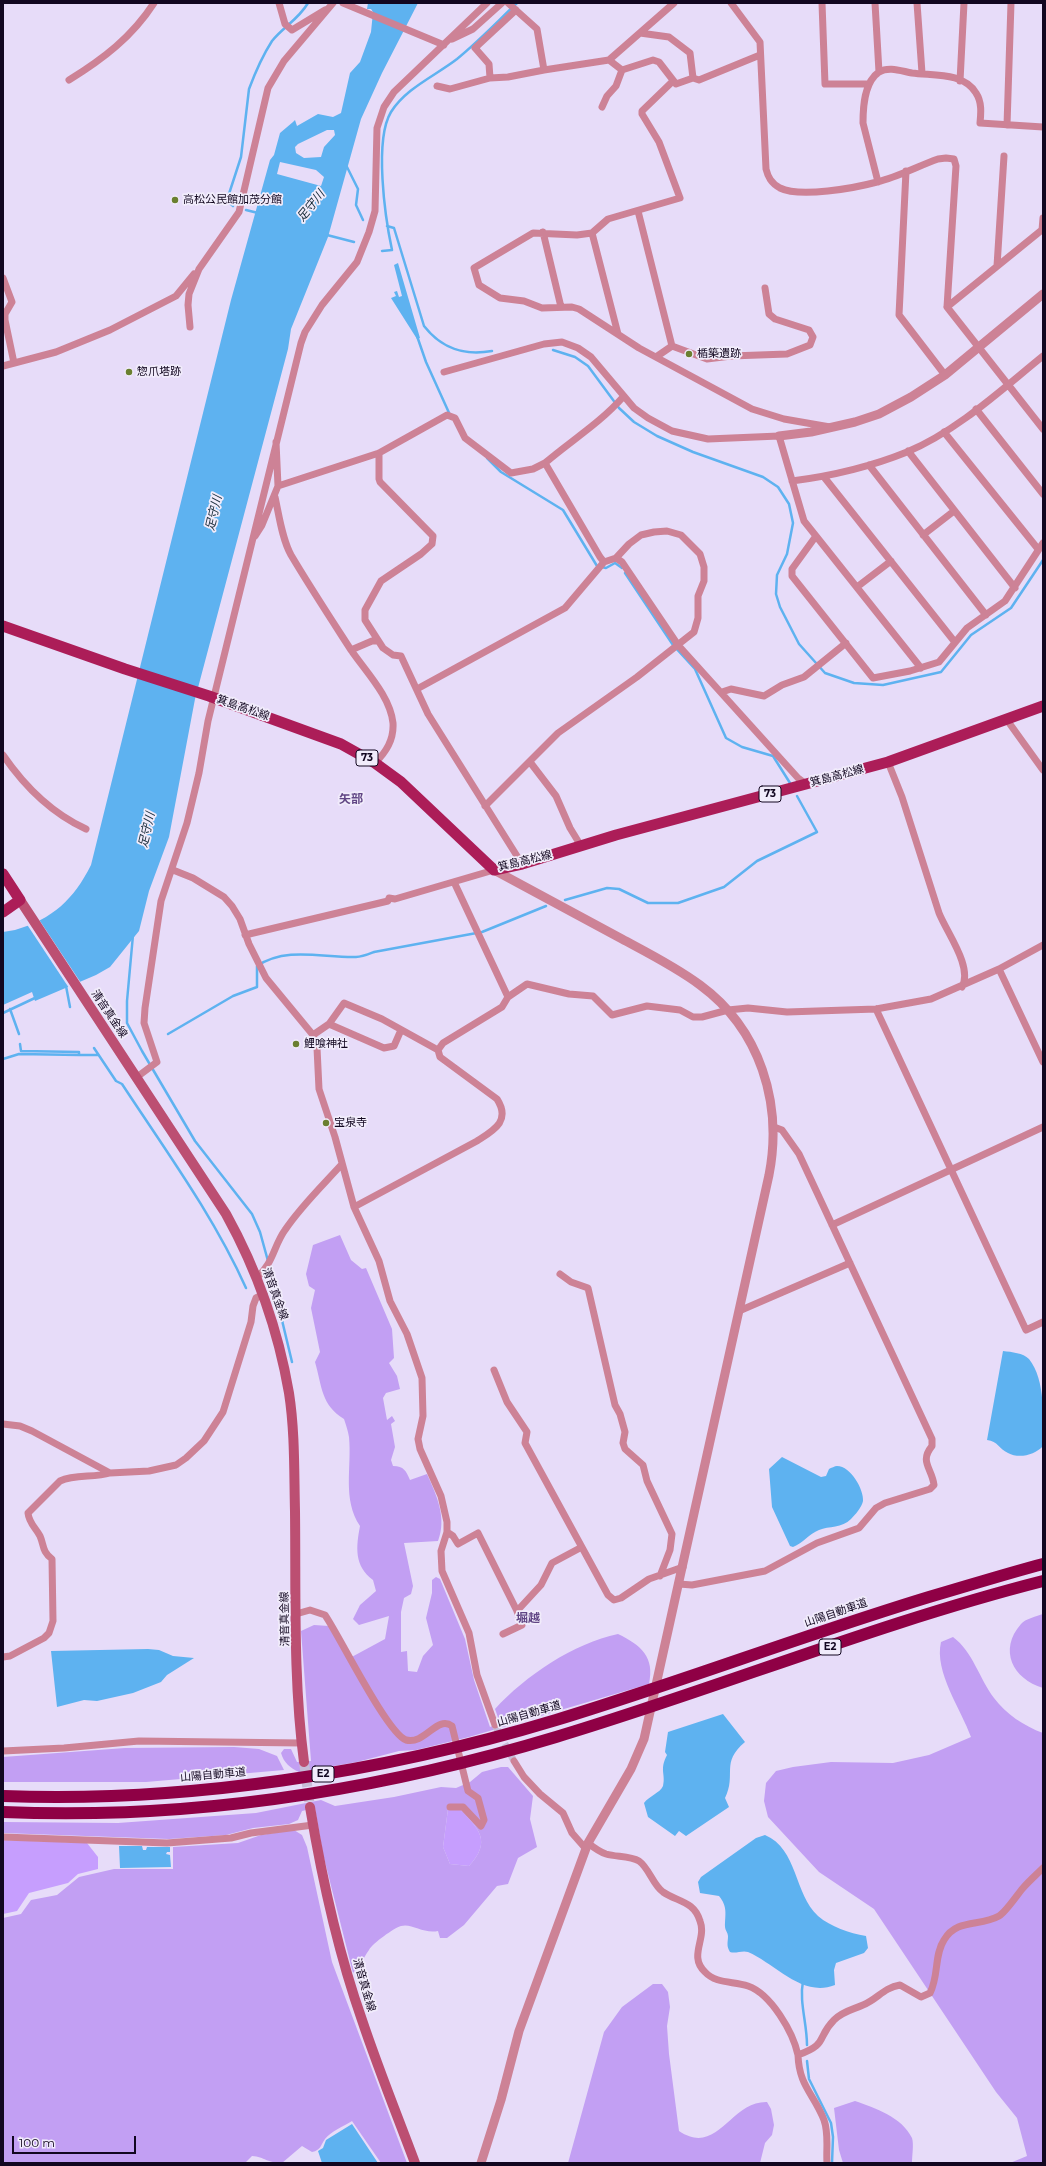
<!DOCTYPE html>
<meta charset="utf-8">
<style>
body{margin:0}
#map{position:relative;width:1046px;height:2166px;overflow:hidden;background:#e7dcf9;font-family:Montserrat,sans-serif}
canvas{display:block}
.frame{position:absolute;inset:0;border:4px solid #120720;pointer-events:none}
.scale{position:absolute;left:12px;top:2136px;width:124px;height:18px;box-sizing:border-box;border:2px solid #120720;border-top:0;padding-left:5px;font-size:12px;line-height:14px;white-space:nowrap;color:#120720;-webkit-text-stroke:3px #f1ecfb;paint-order:stroke}
</style>
<div id="map">
<canvas width="1046" height="2166"></canvas>
<div class="frame"></div>
<div class="scale">100 m</div>
</div>
<script>
const ctx = document.querySelector('canvas').getContext('2d');
ctx.lineJoin = 'round';
function paint(path, color) {
  ctx.fillStyle = color;
  ctx.fill(path, 'evenodd');
}
function trace(path, color, width, dash) {
  ctx.strokeStyle = color;
  ctx.lineWidth = width;
  ctx.lineCap = dash ? 'butt' : 'round';
  ctx.setLineDash(dash || []);
  ctx.stroke(path);
}
function write(font, color, halo, rows, align = 'center') {
  ctx.font = font + ' Montserrat,"Noto Sans JP",sans-serif';
  ctx.lineWidth = 3.5;
  ctx.setLineDash([]);
  ctx.textBaseline = 'middle';
  ctx.strokeStyle = halo;
  ctx.fillStyle = color;
  for (const [text, x, y, turn = 0] of rows) {
    ctx.save();
    ctx.translate(x, y);
    ctx.rotate((+turn || 0) * Math.PI / 180);
    ctx.textAlign = isNaN(turn) ? turn : align;
    if (halo) ctx.strokeText(text, 0, 0);
    ctx.fillText(text, 0, 0);
    ctx.restore();
  }
}
paint(new Path2D(`
 M459 1808C479 1829 492 1841 469 1866L450 1864 443 1847 448 1809Z
 M3 1840 87 1843 98 1857V1869L78 1874 68 1883 29 1893 17 1911 3 1914Z`), '#c69efe');
paint(new Path2D(`
 M340 1235 351 1260 362 1269 366 1268 392 1329 394 1358 389 1363 397 1376 400 1389 386 1393 383 1398 387 1420 392 1416 395 1421 391 1424 395 1447 391 1460 393 1466C404 1466 406 1471 410 1480L427 1474C437 1496 447 1518 438 1541L404 1543 413 1586 411 1594 404 1598 401 1612V1652L407 1651 408 1671 417 1672 423 1656 433 1645 426 1618 432 1593V1580L436 1577 440 1579 465 1639 474 1680 490 1727 500 1723 495 1709C525 1676 574 1643 618 1634 641 1645 655 1657 649 1684L469 1737 416 1750 399 1751 357 1762 299 1772C290 1768 284 1763 281 1753L284 1749H291L297 1762 311 1761 301 1631 314 1625 329 1626 348 1659 385 1639 389 1616 359 1625 353 1619 360 1605 376 1591 373 1580C354 1566 356 1547 360 1526 342 1499 352 1468 349 1437 348 1431 346 1425 344 1419 321 1405 322 1386 315 1362L320 1352 311 1308 315 1290 309 1286 306 1274 313 1245Z
 M1043 1614V1688C1013 1679 998 1650 1021 1624 1025 1619 1037 1616 1043 1614Z
 M953 1637C973 1652 979 1678 994 1698 1006 1714 1024 1726 1043 1733V2163H1010L1027 2156 1017 2118 996 2092 874 1909 819 1872 768 1817 764 1801 766 1783 776 1771 793 1767 831 1762 893 1763 929 1755 971 1737C961 1709 934 1672 941 1642Z
 M234 1747 259 1749 277 1756 284 1770 146 1782H3V1757L125 1748Z
 M501 1767H508L533 1796 530 1819 537 1847 518 1858 508 1884 497 1886 464 1925 447 1938H440L438 1931C423 1934 412 1923 401 1926 394 1928 373 1943 369 1950 363 1958 361 1966 353 1973L323 1854 315 1808 302 1811 298 1820 289 1824 253 1828 226 1835 169 1839 3 1833V1822L118 1823 256 1813 321 1800 335 1806 394 1797 441 1787 456 1788 470 1782 482 1772ZM459 1808C479 1829 492 1841 469 1866L450 1864 443 1847 448 1809Z
 M294 1830 302 1835 307 1847 332 1962 407 2163H381L352 2121C344 2126 330 2132 325 2139 320 2146 321 2150 312 2152L302 2146 282 2163C267 2163 265 2157 252 2156L245 2163H3V1918L21 1914 31 1900 57 1895 79 1877 114 1869H173V1847L238 1843 261 1835Z
 M653 1984H662L668 1992 670 2007 667 2026 669 2054 679 2131C718 2157 730 2101 767 2102L771 2109 774 2125 772 2135 765 2143 760 2163H568L604 2032 622 2007Z
 M855 2101C875 2108 902 2117 912 2138 914 2144 912 2156 912 2163H843L839 2150 834 2108Z`), '#c29ff3');
paint(new Path2D(`
 M368 3H418L382 73 361 119 328 237 291 329 288 349 195 699 169 837 149 891 139 931 110 967 96 975 35 1001 32 992 3 1005V932C7 931 11 931 15 930 53 919 74 899 91 865L231 300 270 160 274 155 280 133 293 122 295 120 297 126 318 114 333 117 341 113 350 73 360 62 371 32 373 12 371 9H367ZM327 130H334L335 135 324 147 321 157 304 158 296 153 295 147 298 144ZM280 162 316 170 324 177 321 186 277 174Z
 M398 263 420 338 417 339 391 298 396 296 394 292 397 291 399 297 402 296 394 265Z
 M1003 1351C1012 1352 1023 1353 1029 1359 1046 1380 1043 1419 1043 1446 1035 1455 1019 1459 1008 1453 999 1449 998 1441 987 1440Z
 M782 1457 821 1477 826 1476 829 1469C831 1468 835 1466 837 1466 851 1466 864 1490 863 1501 862 1507 855 1515 851 1519 842 1528 829 1526 819 1530 809 1534 803 1543 793 1547L790 1546 772 1507 769 1469Z
 M148 1649 159 1650 173 1656 194 1658 167 1675 161 1682 133 1693 97 1701 84 1700 57 1707 51 1651Z
 M723 1714 745 1742C720 1763 737 1774 725 1798L729 1807 686 1836 679 1831 675 1836 648 1817 644 1803C649 1796 660 1793 663 1786 666 1774 659 1770 667 1755L665 1752 668 1732Z
 M765 1835C798 1849 794 1894 818 1916 831 1927 849 1933 866 1936L868 1948 864 1953 836 1963 834 1970 835 1985C802 1998 776 1964 748 1952 742 1950 736 1954 730 1952 726 1946 728 1942 728 1936 728 1933 725 1930 725 1927 725 1914 728 1907 719 1896L700 1893 698 1882 701 1877 756 1838Z
 M119 1846H142L143 1850H146L147 1847H170V1852H167L166 1854 170 1855 171 1867 120 1868Z
 M352 2124 378 2163H322L318 2151 323 2148 326 2140Z`), '#5eb2f0');
paint(new Path2D(`
 M38 918 81 983 69 988 26 923Z`), '#e7dcf9');
trace(new Path2D(`
 M346 165 358 189 356 205 363 220
 M233 206 227 200 241 157 249 89C255 73 263 55 272 41 283 27 298 20 308 3
 M246 210 258 213
 M387 226 394 228 424 326C442 349 464 356 492 351
 M327 235 354 242
 M382 251 392 250C385 217 374 140 391 112 406 88 435 76 457 59 478 42 497 22 517 3
 M417 336 426 362 450 415
 M553 350 575 357 588 366 619 408 634 422 657 436 693 452 763 477 778 487 789 504 793 523 787 554 777 575 776 594 780 607 799 644 825 673 854 683 883 685 941 672 971 635 1011 608 1043 560
 M487 458 501 472 563 510 597 566 606 568 615 563 622 568
 M625 573 673 645 695 669 726 738 742 747 773 756 790 783
 M565 900 607 888 619 889 648 903H678L724 887 757 861 817 832 797 796
 M133 935 127 1001V1023L142 1051 195 1141 252 1214 260 1232 268 1261
 M66 986 70 1007
 M10 1009 19 1034
 M3 1013 37 997
 M168 1034 233 996 257 987V966C287 946 323 958 356 957 362 957 369 954 374 952L482 932 546 906
 M20 1044 21 1051 79 1052V1055H97
 M94 1048 116 1081 122 1084C166 1151 213 1215 246 1288
 M3 1059 19 1054 79 1055
 M269 1266 292 1362
 M803 1981C799 2002 807 2023 807 2045
 M807 2061 809 2079 831 2123 833 2137 832 2163`), '#5eb2f0', 2.5);
trace(new Path2D(`
 M495 1725 514 1761`), '#c7bcd8', 7, [7, 3.5]);
trace(new Path2D(`
 M304 1762 310 1807`), '#c7bcd8', 10, [10, 5]);
trace(new Path2D(`
 M279 3 285 24 292 30 325 10
 M343 3 444 45
 M508 3 537 29 544 70
 M731 3 760 42 766 169C768 177 771 183 780 188 800 198 855 188 877 182 898 177 918 166 938 159L946 158 954 159 956 166 947 307 1043 429
 M822 3 825 84H868
 M875 3 879 72
 M917 3 922 73
 M640 33 669 37 690 53 693 78 699 80 760 55
 M452 39 473 29 502 3
 M622 70 653 60 659 62 676 84 693 78
 M490 78 489 64 475 48 516 10
 M69 80C103 59 132 37 154 3
 M673 81 642 111V114L659 142 680 198 608 219 592 233 577 235 533 233 474 268 479 285 500 298 524 301 542 308 572 307 579 309 639 348 752 409 784 419 830 427
 M960 81 964 3
 M437 86 450 89 490 78 508 77 544 70 609 60 674 3
 M602 107 607 96 616 86 622 70 609 60
 M1007 125 1011 3
 M906 171 899 315 945 375
 M878 182 863 123C863 107 864 82 879 72 889 66 901 71 912 73 933 76 963 72 976 93 982 102 981 113 980 123L1043 127
 M638 211 672 346 656 357
 M1042 230 1043 218
 M543 232 561 307
 M592 233 618 334
 M997 266 1004 156
 M3 278 12 302 5 314V320L14 363
 M947 307 1043 229
 M190 327 188 305 189 294 199 269 239 212 268 88 284 61 333 3
 M672 346 707 359 731 356 787 354 810 345 813 337 809 330 775 319 769 314 765 288
 M3 366 56 352 110 330 176 296 194 274
 M444 372 544 344 562 342 578 348 591 357 634 408 648 418 672 431 708 439 779 436 804 521 816 536 792 569V576L873 678 910 671 939 662 967 628 1005 601 1043 543
 M976 409 1043 494
 M944 432 1038 549
 M276 442 278 486
 M908 451 1015 588
 M379 453V479L380 482 433 536 432 544 421 554 381 581 365 610V620L383 648 393 655 401 656 428 714 522 864
 M545 463C572 440 600 423 623 397
 M869 465 986 615
 M824 477 954 641
 M792 481C831 476 870 467 907 452 957 431 1001 390 1043 356
 M275 497C279 515 282 539 291 555 310 587 331 619 351 650 366 672 390 696 393 723 394 740 386 752 375 763
 M923 535 954 511
 M255 536 262 525 278 486 379 453 447 415 455 418 465 438 511 473 533 469 545 463 600 557 604 562
 M816 536 921 668
 M616 558 622 562 678 645 798 778 806 784
 M857 587 891 561
 M351 650 372 641H377
 M417 689 565 608 604 562 616 558 629 544 641 535 654 532 667 531 681 535 700 554 704 567V581L698 596V618L694 632 637 677 558 733 485 806
 M722 692 731 689 764 696 782 685 804 677 846 643
 M1007 720 1043 770
 M3 755C25 787 51 813 86 829
 M530 762 556 796 570 828 581 846
 M888 762 902 797 939 913C947 933 973 967 962 987
 M173 870 193 878 224 897 232 906 240 919 249 944 266 978 313 1035 317 1048 319 1089 335 1137 354 1207 379 1261 390 1301 407 1334 422 1378 423 1416 418 1439 420 1449 441 1496 447 1522V1532L441 1551 442 1571 469 1633 477 1675 495 1725
 M454 882 508 997
 M245 935 388 901 389 898 395 899 494 870
 M999 969 1043 1062
 M876 1009 1026 1330 1043 1322
 M329 1024 384 1048 394 1046 401 1030
 M313 1035 329 1024 344 1003 382 1019 438 1050
 M137 1077 157 1062 144 1023 145 1008 161 901 187 823 199 773 208 721 301 343 305 332 322 305 357 262 369 232 375 211 377 128 384 107 394 92 487 3
 M354 1207 477 1141C494 1130 511 1121 497 1099L440 1057 438 1050 443 1043 502 1007 508 997 527 984 569 994 593 996 612 1015 647 1006 680 1010 693 1017H702L728 1010 748 1008 787 1012 876 1009 931 999 999 969 1043 945
 M832 1225 1043 1127
 M560 1274 571 1282 588 1288 615 1405 620 1414 625 1432 623 1443 625 1449 643 1465 647 1481 672 1534 670 1550 660 1576
 M257 1277C273 1264 274 1245 285 1230 301 1206 323 1185 342 1164
 M739 1311 850 1263
 M494 1370 507 1402 527 1432 525 1443 608 1595 614 1600 621 1598 649 1579 683 1567
 M3 1424 20 1426 32 1431 110 1473 149 1471 176 1465 186 1458 204 1441 223 1412 251 1322 253 1306 256 1298 264 1294
 M447 1532 453 1536 458 1544 478 1533 517 1611 522 1625 503 1634
 M679 1584 692 1585 765 1571 817 1543 859 1528 876 1508 885 1503 930 1489 934 1485C932 1468 919 1462 932 1446V1439L799 1154 782 1130 774 1127
 M517 1611 541 1585 552 1563 580 1548
 M296 1614 310 1610 325 1615C340 1637 387 1733 406 1740 425 1745 437 1715 452 1726L468 1791 478 1798 484 1820 481 1826 463 1807H450
 M3 1657 10 1656 44 1638 49 1633 53 1621 52 1559C42 1552 44 1545 40 1536 35 1527 29 1523 28 1513L60 1481C75 1474 94 1478 110 1473
 M3 1751 64 1748 139 1741 301 1743
 M514 1761 524 1777 540 1794 563 1813 572 1833 586 1849
 M3 1837 167 1843 231 1838 251 1833 313 1825
 M588 1843C593 1847 600 1852 606 1854 616 1857 630 1856 639 1861 649 1868 653 1885 663 1892 678 1902 694 1901 700 1921 707 1939 688 1956 705 1972 716 1984 733 1981 748 1986 771 1994 793 2032 798 2055
 M827 2163C826 2149 829 2134 824 2120 814 2094 799 2086 798 2055 829 2044 816 2038 834 2020 843 2011 852 2010 863 2005 878 1999 883 1988 900 1985L921 1997 930 1993C939 1976 934 1955 944 1940 957 1918 980 1927 999 1916 1006 1912 1017 1895 1023 1888 1029 1881 1036 1875 1043 1868`), '#cd8296', 7);
trace(new Path2D(`
 M779 436 811 432 855 422 879 414 911 397 945 375 1043 294
 M481 2163 501 2100 519 2031 588 1843 631 1769 644 1739 769 1175C783 1103 760 1029 700 985 676 967 648 953 622 939 579 916 536 893 494 870`), '#cd8296', 9);
trace(new Path2D(`
 M20 900 226 1214C257 1270 278 1329 289 1393 295 1432 294 1471 295 1511 296 1594 293 1679 304 1762
 M310 1807C322 1879 338 1952 362 2020 378 2068 397 2115 415 2163`), '#bc4f72', 10);
trace(new Path2D(`
 M3 626 125 669 209 696 341 744 375 763 401 782 494 870 522 864 616 835 888 762 1043 706
 M3 874 20 900 3 912`), '#ac1d58', 11);
trace(new Path2D(`
 M3 1796C185 1803 381 1773 556 1720 681 1682 804 1635 929 1597 967 1586 1005 1574 1043 1564
 M3 1812C189 1820 377 1791 556 1737 719 1688 878 1623 1043 1581`), '#8f0045', 12);
for (const [x, y, r, color] of [
 [175,200,4,"#6a7f30"],
 [689,354,4,"#6a7f30"],
 [129,372,4,"#6a7f30"],
 [296,1044,4,"#6a7f30"],
 [326,1123,4,"#6a7f30"]
]) {
  const dot = new Path2D();
  dot.arc(x, y, r, 0, 2 * Math.PI);
  ctx.fillStyle = color;
  ctx.fill(dot);
  trace(dot, '#f1ecfb', 1.5);
}
for (const [x, y, w] of [
 [367,758,22],
 [770,794,22],
 [830,1647,22],
 [323,1774,22]
]) {
  const box = new Path2D();
  box.roundRect(x - w / 2, y - 8, w, 16, 3);
  ctx.fillStyle = '#f1ecfb';
  ctx.fill(box);
  trace(box, '#120720', 1);
}
write('bold 10px', '#120720', null, [
 ["73",367,758],
 ["73",770,794],
 ["E2",830,1647],
 ["E2",323,1774]
]);
write('11px', '#120720', '#f1ecfb', [
 ["高松公民館加茂分館",183,200],
 ["楯築遺跡",697,354],
 ["惣爪塔跡",137,372],
 ["鯉喰神社",304,1044],
 ["宝泉寺",334,1123]
], 'left');
write('11px', '#120720', '#f1ecfb', [
 ["箕島高松線",243,708,19],
 ["箕島高松線",837,776,-15],
 ["箕島高松線",525,861,-14],
 ["清音真金線",109,1014,56],
 ["清音真金線",275,1294,70],
 ["山陽自動車道",836,1613,-19],
 ["清音真金線",285,1619,-91],
 ["山陽自動車道",529,1714,-16],
 ["山陽自動車道",213,1775,-5],
 ["清音真金線",364,1985,74]
]);
write('italic 12px', '#192c3a', '#f1ecfb', [
 ["足守川",311,206,-51],
 ["足守川",214,513,-77],
 ["足守川",147,830,-77]
]);
write('bold 12px', '#614685', '#f1ecfb', [
 ["矢部",351,799],
 ["堀越",528,1618]
]);
</script>
